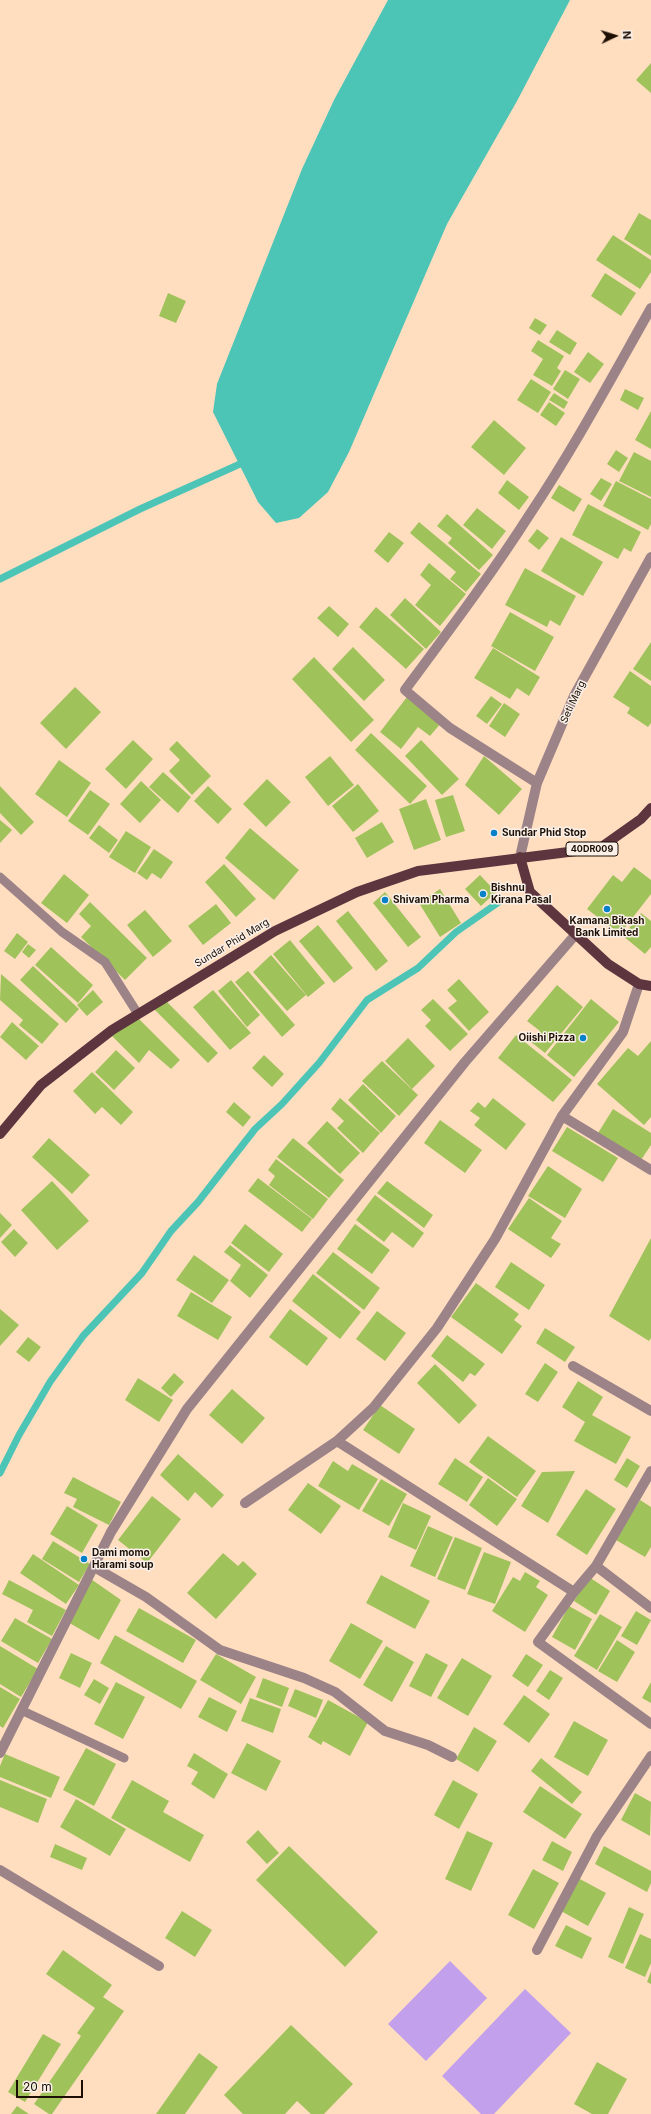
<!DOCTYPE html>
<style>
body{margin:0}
#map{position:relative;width:651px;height:2114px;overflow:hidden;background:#ffdec0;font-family:Inter,sans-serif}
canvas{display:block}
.north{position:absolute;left:595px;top:16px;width:40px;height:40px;-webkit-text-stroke:3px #f9f0e9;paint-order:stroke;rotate:86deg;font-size:11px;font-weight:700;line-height:16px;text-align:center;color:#1d0f03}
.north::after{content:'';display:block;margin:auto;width:14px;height:18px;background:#1d0f03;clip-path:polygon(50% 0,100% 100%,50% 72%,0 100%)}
.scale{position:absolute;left:16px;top:2080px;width:67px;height:18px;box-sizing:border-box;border:2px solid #1d0f03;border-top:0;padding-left:5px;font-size:12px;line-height:14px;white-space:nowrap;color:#1d0f03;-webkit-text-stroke:3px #f9f0e9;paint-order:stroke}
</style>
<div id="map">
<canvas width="651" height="2114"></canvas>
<div class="north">N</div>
<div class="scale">20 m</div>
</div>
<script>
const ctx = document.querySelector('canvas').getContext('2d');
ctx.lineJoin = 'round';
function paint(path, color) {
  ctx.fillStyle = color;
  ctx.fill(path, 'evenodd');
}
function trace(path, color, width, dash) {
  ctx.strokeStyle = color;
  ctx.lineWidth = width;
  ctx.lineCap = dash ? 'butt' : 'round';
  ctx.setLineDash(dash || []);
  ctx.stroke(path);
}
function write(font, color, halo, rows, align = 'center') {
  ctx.font = font + ' Inter,sans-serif';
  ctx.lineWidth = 3;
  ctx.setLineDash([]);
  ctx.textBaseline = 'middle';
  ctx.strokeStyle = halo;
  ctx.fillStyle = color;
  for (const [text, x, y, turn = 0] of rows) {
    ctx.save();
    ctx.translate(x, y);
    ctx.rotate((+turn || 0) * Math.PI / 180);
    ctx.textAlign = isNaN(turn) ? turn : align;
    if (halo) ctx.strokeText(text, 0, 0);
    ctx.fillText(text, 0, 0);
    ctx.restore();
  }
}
paint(new Path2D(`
 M450 1961 487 1998 426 2061 388 2024Z
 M525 1989 571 2033 494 2114H481L442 2076Z`), '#c2a0eb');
paint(new Path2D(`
 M388 0H570L517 101 447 224 349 452 328 492 299 518 276 523 258 502 213 412 217 384 302 169 334 100Z`), '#4cc4b6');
trace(new Path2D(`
 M0 579 140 509 240 464
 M0 1473 19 1435 50 1382 83 1336 142 1273 171 1231 198 1202 255 1129 282 1104 319 1063 367 1000 418 968 456 932 499 902`), '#4cc4b6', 7);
paint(new Path2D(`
 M651 63V93L636 80Z
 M639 213 651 220V256L624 239Z
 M613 235 651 260V272L640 289 596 260Z
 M605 273 636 293 621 316 591 296Z
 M168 293 186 301 176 323 159 316Z
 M535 318 547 325 540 335 529 328Z
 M557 330 577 343 570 355 549 342Z
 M538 340 564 356 557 368 561 371 552 386 533 375 543 359 531 351Z
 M588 352 604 364 590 383 574 372Z
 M565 370 580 379 568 399 553 389Z
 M531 379 551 392 538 413 517 400Z
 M625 389 644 398 638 410 620 400Z
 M554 393 568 402 564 409 549 400Z
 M549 402 565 413 556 426 540 415Z
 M651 411V449L635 440Z
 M494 420 526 448 504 475 471 447Z
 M616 450 628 458 619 472 607 464Z
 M634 452 651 461V497L619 481Z
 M601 478 612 484 601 501 590 494Z
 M507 480 529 497 519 510 498 493Z
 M616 481 651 499V524L648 530 603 506Z
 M559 485 582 499 574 512 551 498Z
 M588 504 641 532 631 552 624 548 618 559 572 535Z
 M477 508 506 531 492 549 463 525Z
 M447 514 493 555 479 570 448 543 452 538 437 526Z
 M419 522 481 574 466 592 450 579 456 572 410 533Z
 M537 529 549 538 539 550 528 541Z
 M389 532 404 543 388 563 374 551Z
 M561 537 603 562 583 596 541 571Z
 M429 563 466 594 440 626 415 605 431 585 420 575Z
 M525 568 576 596 560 626 550 620 547 627 505 605Z
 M405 598 441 632 426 649 390 615Z
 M329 606 349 624 338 637 317 618Z
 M376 607 424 649 406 669 359 627Z
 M510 612 554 637 535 671 491 646Z
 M651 642V681L633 669Z
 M353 647 385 680 364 701 332 669Z
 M493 648 540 677 529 696 517 688 510 699 474 678Z
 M314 657 374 720 351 742 292 679Z
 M630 671 651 686V723L648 727 627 713 630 708 613 697Z
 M75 687 101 712 66 749 40 723Z
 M491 696 502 704 487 724 476 716Z
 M407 697 441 723 430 736 418 727 401 749 380 732Z
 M504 703 520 714 505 737 489 726Z
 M371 733 427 786 410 804 355 750Z
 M133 740 153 759 126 789 105 769Z
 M421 740 459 779 442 795 405 756Z
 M177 741 211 776 192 795 169 771 180 760 169 749Z
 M330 756 354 785 328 806 305 777Z
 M484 756 522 789 499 815 465 785Z
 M59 760 91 783 67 817 35 794Z
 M163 772 191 797 178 813 149 787Z
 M267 779 291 802 266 827 243 804Z
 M141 781 161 800 140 823 120 804Z
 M358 784 379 811 353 832 332 806Z
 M0 786 34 822 21 835 0 813Z
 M208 786 232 809 218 824 194 801Z
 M90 790 110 804 88 835 68 821Z
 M453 795 465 831 446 837 435 800Z
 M426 799 441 840 414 850 399 809Z
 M0 820 12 830 0 843Z
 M382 822 394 842 367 858 355 838Z
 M99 825 118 840 109 853 89 838Z
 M250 828 299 870 274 900 225 858Z
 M126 831 151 847 135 873 109 857Z
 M154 849 173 862 161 879 152 873 147 880 137 873Z
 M224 864 256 899 236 917 205 882Z
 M634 867 651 880V894L620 934 587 909 613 875 622 882Z
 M64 874 89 895 67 923 41 903Z
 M480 875 496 892 481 906 465 889Z
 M440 889 461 923 440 937 419 903Z
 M385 892 421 937 408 947 373 903Z
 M90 902 147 958 125 980 81 937 91 926 79 914Z
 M216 904 231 923 203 945 188 926Z
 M145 910 172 941 153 957 127 925Z
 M348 911 388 961 376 971 336 921Z
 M641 913 651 921V947L645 954 623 936Z
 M318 925 353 968 334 983 299 941Z
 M17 933 28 942 15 959 4 951Z
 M290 940 325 983 308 997 273 954Z
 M28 944 36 950 29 958 22 952Z
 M51 947 93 985 78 1003 35 965Z
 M271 955 306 995 287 1011 253 972Z
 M33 966 79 1009 66 1023 20 980Z
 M248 971 295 1025 282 1037 235 982Z
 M1 974 59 1024 42 1044 19 1025 23 1020 0 1000Z
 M459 979 489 1012 469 1031 448 1008 457 1001 447 990Z
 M231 980 260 1015 247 1027 218 991Z
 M557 985 583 1007 545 1053 531 1042 540 1031 527 1021Z
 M93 990 103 1002 87 1016 77 1005Z
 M213 990 251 1033 230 1050 193 1007Z
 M160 995 218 1053 208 1063 150 1005Z
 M433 999 468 1034 450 1051 425 1026 431 1020 421 1010Z
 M591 999 619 1022 574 1077 547 1055Z
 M134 1014 180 1060 171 1069 149 1050 139 1063 112 1036Z
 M12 1022 39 1046 26 1060 0 1037Z
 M516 1035 572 1080 553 1102 498 1058Z
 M408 1038 435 1066 412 1089 385 1061Z
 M651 1041V1117L644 1125 597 1084 628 1048 638 1056Z
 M116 1050 135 1068 114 1090 95 1072Z
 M264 1055 284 1074 272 1087 252 1068Z
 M382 1061 418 1095 399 1116 362 1081Z
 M92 1072 133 1112 121 1125 102 1107 95 1114 73 1091Z
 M363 1084 396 1116 381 1133 348 1100Z
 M340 1098 380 1133 363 1153 337 1128 344 1121 331 1109Z
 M493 1098 526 1124 506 1150 474 1125 480 1118 470 1111 478 1102 485 1108Z
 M234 1102 251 1117 243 1127 226 1112Z
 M613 1109 651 1133V1145L641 1160 598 1133Z
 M440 1120 482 1150 465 1173 424 1143Z
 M327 1121 360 1153 340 1174 307 1143Z
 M567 1127 618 1158 603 1182 552 1151Z
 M49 1138 90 1175 72 1194 32 1157Z
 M293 1138 344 1180 329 1198 277 1157Z
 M276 1159 328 1199 313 1219 269 1185 275 1176 268 1170Z
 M548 1166 582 1189 565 1218 528 1196Z
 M258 1178 312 1219 302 1232 248 1191Z
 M52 1181 89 1221 57 1250 21 1210Z
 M387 1181 433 1215 424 1228 377 1193Z
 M375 1195 424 1233 413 1248 392 1232 384 1242 356 1220Z
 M529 1198 562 1221 551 1238 561 1244 551 1258 508 1229Z
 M0 1213 12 1225 0 1238Z
 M245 1224 283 1254 269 1272 231 1243Z
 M355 1224 390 1250 372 1274 337 1249Z
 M14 1229 28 1243 15 1257 1 1242Z
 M651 1238V1338L649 1341 609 1316Z
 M230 1245 268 1275 250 1298 230 1281 241 1265 224 1252Z
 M333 1252 380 1288 364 1310 316 1273Z
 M194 1255 229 1280 212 1303 176 1280Z
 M511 1262 545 1285 529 1310 495 1287Z
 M313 1274 361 1312 340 1339 292 1301Z
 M476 1283 519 1314 514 1320 522 1326 502 1354 451 1317Z
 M191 1292 232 1317 218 1340 177 1316Z
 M0 1309 19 1325 0 1346Z
 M290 1309 328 1338 307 1366 269 1337Z
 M377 1311 406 1333 385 1361 356 1339Z
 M545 1328 575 1347 565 1362 536 1343Z
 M447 1335 485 1364 475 1376 470 1373 463 1382 431 1356Z
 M28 1337 41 1347 29 1362 16 1352Z
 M545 1363 558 1372 538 1402 525 1394Z
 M435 1364 477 1405 459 1424 417 1383Z
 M174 1373 184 1382 171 1397 161 1388Z
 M138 1378 173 1400 159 1422 125 1400Z
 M578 1381 603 1397 592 1415 631 1437 616 1464 574 1441 585 1422 562 1407Z
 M232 1389 265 1418 242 1444 209 1415Z
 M380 1405 415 1429 399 1454 363 1430Z
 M488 1436 536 1471 517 1497 469 1462Z
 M178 1454 224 1495 212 1508 195 1492 188 1501 160 1475Z
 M455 1458 483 1477 467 1502 438 1484Z
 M627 1458 640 1466 627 1488 614 1480Z
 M333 1461 348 1471 352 1464 378 1479 359 1510 318 1486Z
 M575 1471 548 1523 521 1506 542 1472Z
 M73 1477 121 1502 109 1525 73 1507 77 1499 64 1493Z
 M488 1478 517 1499 497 1526 469 1505Z
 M381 1479 407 1494 389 1526 362 1511Z
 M308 1483 341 1506 321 1534 288 1510Z
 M586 1489 616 1509 587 1555 556 1535Z
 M152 1496 181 1519 147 1563 118 1540Z
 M640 1500 651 1507V1547L645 1557 616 1540Z
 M403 1503 431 1516 416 1550 388 1537Z
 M67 1506 98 1525 82 1553 50 1534Z
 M428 1526 453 1537 435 1577 410 1566Z
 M455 1537 482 1548 465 1590 437 1579Z
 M53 1541 90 1564 79 1582 42 1559Z
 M484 1552 511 1562 495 1604 467 1594Z
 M223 1553 238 1566 243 1561 257 1574 216 1619 187 1593Z
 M33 1554 79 1585 66 1604 20 1573Z
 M525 1572 540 1581 536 1587 548 1595 525 1632 492 1611 513 1577 520 1581Z
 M381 1575 430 1601 415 1629 366 1603Z
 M88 1577 121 1600 99 1640 66 1621Z
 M589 1577 610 1591 596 1615 574 1601Z
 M9 1580 66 1610 52 1636 27 1622 33 1610 2 1594Z
 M569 1606 592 1619 575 1650 552 1637Z
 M139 1608 196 1640 183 1663 126 1631Z
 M636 1611 651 1620 637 1645 621 1636Z
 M600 1614 622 1627 597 1670 574 1656Z
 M15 1618 52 1639 38 1663 1 1641Z
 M351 1623 383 1641 360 1679 329 1661Z
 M115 1635 197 1681 181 1709 100 1663Z
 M617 1640 635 1652 617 1682 598 1671Z
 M0 1646 38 1669 21 1697 0 1684Z
 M386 1646 414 1662 392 1702 363 1685Z
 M71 1653 92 1663 80 1688 59 1678Z
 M426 1653 448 1665 431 1697 409 1686Z
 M216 1654 256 1677 241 1704 200 1680Z
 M526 1654 543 1665 528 1687 512 1676Z
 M462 1658 492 1676 468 1716 437 1698Z
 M550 1670 563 1678 549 1700 536 1691Z
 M263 1678 289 1688 282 1707 256 1697Z
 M94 1679 109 1688 100 1704 84 1695Z
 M116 1682 145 1697 123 1739 94 1724Z
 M651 1682V1703L642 1698Z
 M0 1687 20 1699 3 1728 0 1726Z
 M295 1689 323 1700 316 1718 288 1706Z
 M524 1695 550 1714 529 1743 503 1724Z
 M209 1697 237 1711 227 1732 198 1717Z
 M250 1698 281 1709 273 1733 241 1721Z
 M328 1700 368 1722 350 1756 323 1741 321 1745 308 1737Z
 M574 1721 608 1740 588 1776 554 1757Z
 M474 1727 497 1741 478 1772 456 1759Z
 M247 1743 281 1761 266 1791 231 1773Z
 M86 1748 116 1764 94 1806 63 1790Z
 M194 1753 228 1774 214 1799 191 1784 198 1772 187 1766Z
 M5 1754 60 1777 51 1798 0 1777V1766Z
 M541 1758 582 1792 572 1804 531 1771Z
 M0 1780 47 1799 38 1823 0 1807Z
 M132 1780 169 1801 163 1812 204 1835 190 1862 111 1818Z
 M453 1780 478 1794 459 1829 434 1815Z
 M540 1786 582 1814 565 1839 523 1812Z
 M635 1793 651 1802 650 1836 621 1820Z
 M76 1799 126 1829 110 1856 60 1827Z
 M258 1830 279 1853 267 1864 246 1842Z
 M467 1831 493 1843 471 1891 445 1879Z
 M552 1841 572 1852 563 1871 542 1860Z
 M55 1844 87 1858 82 1870 50 1857Z
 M289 1846 378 1932 345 1967 256 1880Z
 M604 1846 651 1871V1883L647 1892 595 1864Z
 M533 1869 559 1883 534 1929 508 1915Z
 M578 1878 606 1893 588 1926 561 1911Z
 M629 1907 644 1914 623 1964 608 1957Z
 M182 1911 212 1930 195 1957 165 1938Z
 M566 1925 592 1938 582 1959 555 1946Z
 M640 1934 651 1939V1963L645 1977 625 1968Z
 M63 1950 112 1985 103 1997 124 2011 52 2114H49L34 2104 81 2036 77 2033 95 2008 46 1974Z
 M651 1971V1984L647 1982Z
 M291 2025 353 2084 324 2114H311L297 2101 285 2114H243L224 2095Z
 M43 2034 61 2044 25 2102 8 2092Z
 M199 2053 218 2067 185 2114H156Z
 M597 2062 627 2079 608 2114H592L574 2104Z
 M17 2106 29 2114H11Z`), '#a0c25b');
trace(new Path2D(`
 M0 877 62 932 105 962 138 1014
 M23 1711 124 1758`), '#9c8388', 9);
trace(new Path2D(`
 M537 783 450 728 405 690C448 632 491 575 530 514 574 448 612 377 651 308
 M520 857 537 783 574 696 651 557
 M562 1116 651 1170
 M573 1366 651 1411
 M337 1441 574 1592 538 1642 651 1724
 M245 1503 337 1441 373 1408 437 1328 495 1239 562 1116 623 1032 639 984
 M596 1566 651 1471
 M94 1567 146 1597 220 1650 304 1678 335 1692 385 1731 428 1745 452 1757
 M574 1592 596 1566 651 1608
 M0 1753 111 1532 187 1409 465 1062 576 934
 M0 1870 159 1966
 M537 1950 597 1836 651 1756`), '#9c8388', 10);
trace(new Path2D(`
 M520 857 530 892 608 964 639 984 651 986
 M0 1134 41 1085 112 1030 275 931 357 892 418 871 600 848 641 819 651 808`), '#5d353f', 10);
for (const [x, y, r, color] of [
 [494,833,4,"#0581ca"],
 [483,894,4,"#0581ca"],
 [385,900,4,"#0581ca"],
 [607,909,4,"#0581ca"],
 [583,1038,4,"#0581ca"],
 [84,1559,4,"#0581ca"]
]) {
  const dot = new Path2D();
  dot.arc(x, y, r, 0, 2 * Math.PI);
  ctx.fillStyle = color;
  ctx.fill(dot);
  trace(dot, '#f9f0e9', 1.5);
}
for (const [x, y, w] of [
 [592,849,52]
]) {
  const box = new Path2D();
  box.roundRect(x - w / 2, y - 7, w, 14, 3);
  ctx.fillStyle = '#f9f0e9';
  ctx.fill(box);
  trace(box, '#1d0f03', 1);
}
write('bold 9px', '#1d0f03', null, [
 ["40DR009",592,849]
]);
write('10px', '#1d0f03', '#f9f0e9', [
 ["Seti Marg",573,702,-65],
 ["Sundar Phid Marg",232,943,-31]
]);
write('bold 10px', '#1d0f03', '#f9f0e9', [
 ["Sundar Phid Stop",502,833],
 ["Bishnu",491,888],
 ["Kirana Pasal",491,900],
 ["Shivam Pharma",393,900],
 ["Kamana Bikash",607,921,"center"],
 ["Bank Limited",607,933,"center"],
 ["Oiishi Pizza",575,1038,"right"],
 ["Dami momo",92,1553],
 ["Harami soup",92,1565]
], 'left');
</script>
